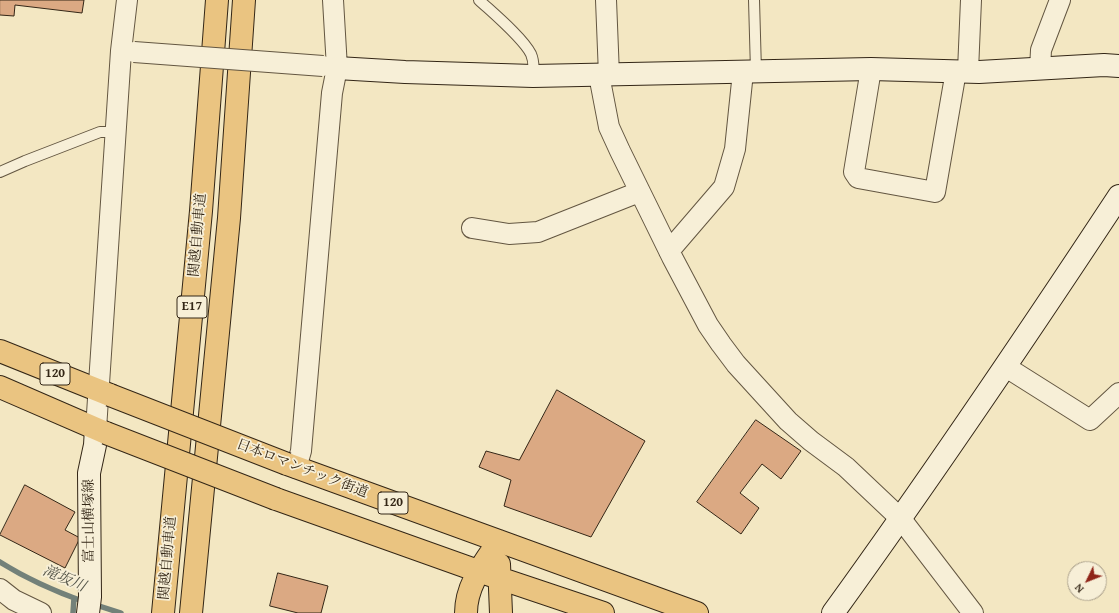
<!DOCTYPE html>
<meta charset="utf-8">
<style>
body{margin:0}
#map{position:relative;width:1119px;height:613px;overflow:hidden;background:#f3e7c2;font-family:"Gentium Book Plus",serif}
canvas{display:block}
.north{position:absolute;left:1067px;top:561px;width:40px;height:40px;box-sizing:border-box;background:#f7efd7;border:1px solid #a99f8a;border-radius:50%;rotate:227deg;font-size:11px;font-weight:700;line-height:16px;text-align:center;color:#332616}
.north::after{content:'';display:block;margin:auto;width:14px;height:18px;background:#8f2418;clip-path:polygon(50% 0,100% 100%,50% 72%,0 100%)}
</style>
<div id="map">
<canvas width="1119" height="613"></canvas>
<div class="north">N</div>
</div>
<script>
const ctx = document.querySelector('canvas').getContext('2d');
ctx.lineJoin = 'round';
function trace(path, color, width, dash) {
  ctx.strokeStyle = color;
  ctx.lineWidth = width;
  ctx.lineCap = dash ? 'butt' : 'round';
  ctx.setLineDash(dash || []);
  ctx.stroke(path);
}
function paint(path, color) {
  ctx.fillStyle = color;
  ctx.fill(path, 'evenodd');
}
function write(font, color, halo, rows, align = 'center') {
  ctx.font = font + ' "Gentium Book Plus","Noto Serif JP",serif';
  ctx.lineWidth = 3.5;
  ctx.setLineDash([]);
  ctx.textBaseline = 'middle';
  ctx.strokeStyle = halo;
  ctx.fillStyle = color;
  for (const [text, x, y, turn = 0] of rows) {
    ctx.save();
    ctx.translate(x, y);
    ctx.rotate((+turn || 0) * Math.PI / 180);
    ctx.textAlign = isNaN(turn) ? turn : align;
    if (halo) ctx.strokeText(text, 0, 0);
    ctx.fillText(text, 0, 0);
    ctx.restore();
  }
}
trace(new Path2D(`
 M0 562C27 579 54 591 85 602
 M93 604 121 613
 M73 613 74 598`), '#738179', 5.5);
const building = new Path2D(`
 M0 0H84L82 13 15 5 14 16 0 15Z
 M557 390 645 441 591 537 504 506 511 480 479 467 486 451 519 460Z
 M756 420 801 451 781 479 762 464 740 493 759 508 741 534 697 502Z
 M25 485 75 512 65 530 80 538 65 568 0 535Z
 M278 573 328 586 321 613H298L270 606Z`);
paint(building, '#dba983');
trace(building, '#332616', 1);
const lane = new Path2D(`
 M479 0C493 13 523 38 531 54 534 61 534 68 533 76
 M754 0 756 71
 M0 172 25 161 100 132H116`);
const street = new Path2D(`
 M606 0 609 75
 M871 69 854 172 858 178 935 192 956 71
 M1040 69 1041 50 1060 0
 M968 71 971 0
 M599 75 609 127 620 151 672 257 708 325 721 344 736 364 788 421 811 441 846 467 901 519 973 613
 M472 228 509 234 538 232 639 192
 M669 251 724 187 735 149 743 72
 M1006 367 1090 420 1119 393
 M96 429 121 51 127 0
 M296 468 301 451 332 93 337 68 333 0
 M0 589 14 600 41 613`);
const secondary = new Path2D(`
 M337 68 405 72 533 76 871 69 979 72 1104 65 1119 66
 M88 613 90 597 89 473 95 445 96 429
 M833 613C932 476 1026 337 1119 196`);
const highway = new Path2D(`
 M0 351 110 395
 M0 387 106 433
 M287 464 697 613
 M276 499 478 571 603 613
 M499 564 501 613
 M163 613 201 211 217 0
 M191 613 229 218 244 0
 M466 613C466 585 484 563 499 541`);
trace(lane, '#635641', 12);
trace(street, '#635641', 22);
trace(secondary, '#332616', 24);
trace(highway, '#332616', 24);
trace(lane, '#f7efd7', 10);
trace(street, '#f7efd7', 20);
trace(secondary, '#f7efd7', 22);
trace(highway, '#eac481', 22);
const streetBridge = new Path2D(`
 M134 52 323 66`);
const highwayBridge = new Path2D(`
 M110 395 287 464
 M106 433 276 499`);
trace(streetBridge, '#635641', 22, []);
trace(highwayBridge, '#332616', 24, []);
trace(streetBridge, '#f7efd7', 20);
trace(highwayBridge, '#eac481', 22);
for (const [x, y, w] of [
 [192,307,30],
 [55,374,30],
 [393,503,30]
]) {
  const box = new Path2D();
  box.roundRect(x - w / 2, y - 11, w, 22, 3);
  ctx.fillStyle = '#f7efd7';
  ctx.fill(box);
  trace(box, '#332616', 1);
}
write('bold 13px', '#332616', null, [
 ["E17",192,307],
 ["120",55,374],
 ["120",393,503]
]);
write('14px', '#332616', '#f7efd7', [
 ["関越自動車道",198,235,-85],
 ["日本ロマンチック街道",302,469,21],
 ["富士山横塚線",89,521,-90],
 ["関越自動車道",168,558,-85]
]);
write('italic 15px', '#535448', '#f7efd7', [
 ["滝坂川",64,579,23]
]);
</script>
